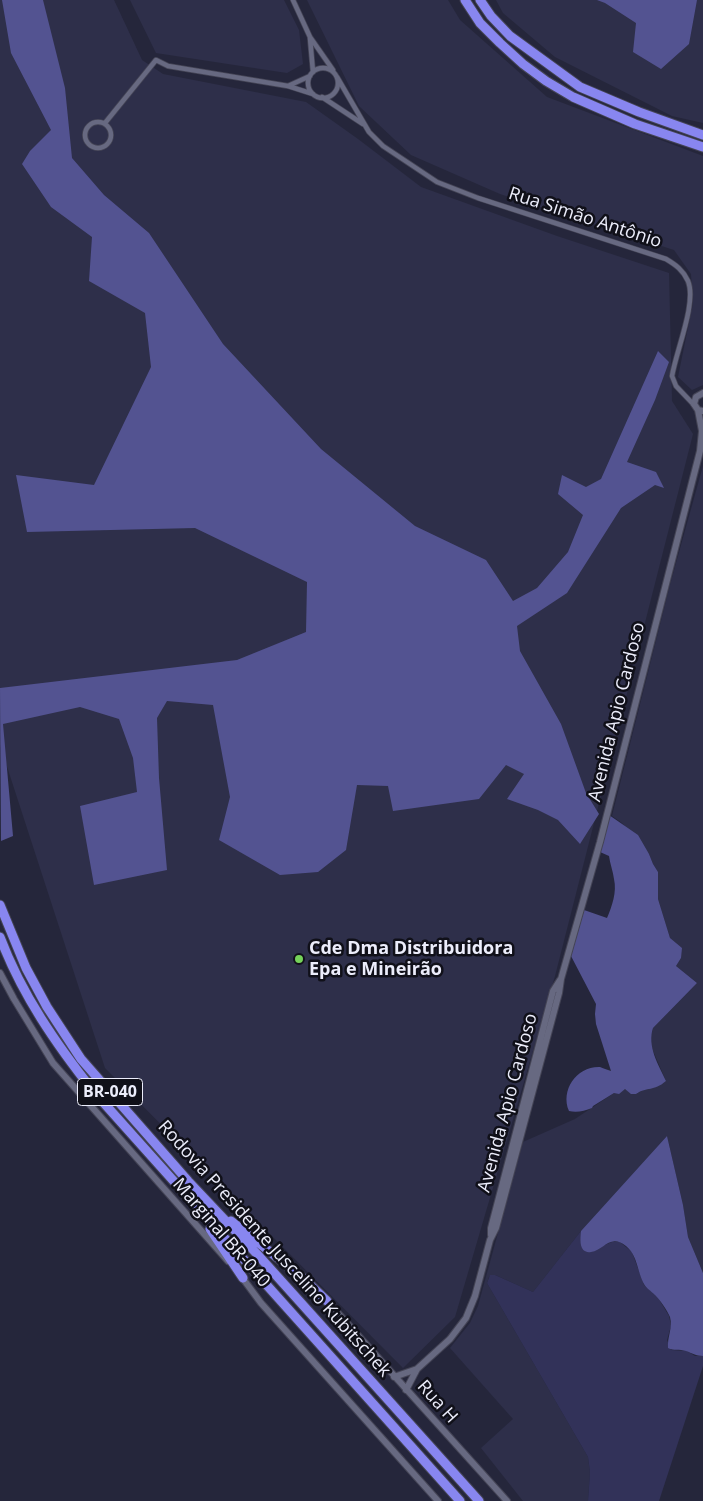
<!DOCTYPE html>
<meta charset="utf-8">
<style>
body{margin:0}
canvas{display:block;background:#25263b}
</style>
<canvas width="703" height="1501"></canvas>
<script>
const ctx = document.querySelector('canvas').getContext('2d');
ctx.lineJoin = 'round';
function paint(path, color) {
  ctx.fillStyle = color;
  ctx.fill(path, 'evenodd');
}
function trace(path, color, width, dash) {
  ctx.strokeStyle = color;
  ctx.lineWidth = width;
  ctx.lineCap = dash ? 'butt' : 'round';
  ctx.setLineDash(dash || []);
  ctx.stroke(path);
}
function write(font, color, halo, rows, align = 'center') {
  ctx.font = font + ' "Open Sans",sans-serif';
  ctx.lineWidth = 5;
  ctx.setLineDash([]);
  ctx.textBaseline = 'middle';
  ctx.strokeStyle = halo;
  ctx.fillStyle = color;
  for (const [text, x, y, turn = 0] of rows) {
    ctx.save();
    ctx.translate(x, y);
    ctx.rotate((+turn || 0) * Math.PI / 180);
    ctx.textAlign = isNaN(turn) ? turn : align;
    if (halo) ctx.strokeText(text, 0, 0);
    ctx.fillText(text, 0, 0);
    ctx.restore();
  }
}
paint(new Path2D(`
 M0 0H114L142 60 163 74 306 102 358 139 421 187 557 236 669 273 672 401 693 434 555 976 455 1317 403 1368 105 1068 0 745Z
 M130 0H284L299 30 303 64 287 73 156 53Z
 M307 0H448L460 20 547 97 703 156V385L692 390 678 377 693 303 691 274 674 250 500 194 411 155 359 106Z
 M496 0H703V123L672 116 555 57 503 13Z
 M703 466V1273L688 1237 683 1205 667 1136 581 1231 533 1292 495 1275H491L489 1277 487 1283 588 1457 590 1472 588 1501H523L481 1448 513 1419 450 1348 470 1323 478 1306 523 1142 575 1119 614 1093 625 1089 636 1094 643 1090 666 1081 651 1046V1035L653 1028 697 983 676 966 681 958 670 938 658 899V872L653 864 649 854 622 823 612 816 671 581Z`), '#2e2f4a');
paint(new Path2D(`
 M581 1231C580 1240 580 1245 586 1252L612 1242H620L632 1252 644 1285 657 1296 669 1316 671 1326 667 1340 671 1350 687 1351 695 1356H703V1366L659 1501H588L590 1472 588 1457 487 1283 490 1275H495L533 1292Z`), '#323259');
paint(new Path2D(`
 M2 0H43L65 88 72 158 104 195 149 233 223 344 321 449 415 526 486 560 513 601 537 588 568 552 583 515 558 494 562 475 586 487 601 479 658 351 669 362 655 400 627 462 656 472 664 488 655 485 621 508 567 593 517 626 520 651 561 724 586 793 599 814 580 844 558 820 538 810 507 799 524 774 506 765 479 799 393 811 388 786 357 785 346 850 318 872 280 875 219 840 230 797 213 705 167 701 157 718 159 778 167 870 94 885 80 806 137 792 133 758 119 719 80 707 3 724 13 836 1 841 0 688 237 660 306 632 307 582 195 528 27 532 16 475 94 485 151 367 145 313 89 281 92 237 51 207 22 164 30 151 51 130 11 53Z
 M597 0H697L689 44 661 69 633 52 636 23 605 3Z
 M609 815 638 835 649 854 653 864 658 872V899L670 938 682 948 681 958 676 966 697 983 653 1028C647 1046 658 1064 666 1081 653 1092 648 1086 636 1094H631L625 1089 619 1094 614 1093 593 1106 592 1108C584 1111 577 1113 569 1111 560 1090 577 1066 600 1067 603 1068 607 1070 611 1071L596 1024 595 1014 596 1004 571 956 584 910 607 918C612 906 617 892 614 879 613 871 610 864 609 856L600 852Z
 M667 1136 683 1205 688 1237 703 1273V1356C696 1356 692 1353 686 1351 679 1349 674 1351 668 1348 667 1337 673 1328 670 1317 667 1310 660 1300 655 1295 651 1291 646 1288 644 1284 637 1271 638 1256 626 1246 610 1233 604 1250 591 1252 579 1254 580 1239 581 1231Z`), '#535391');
const street = new Path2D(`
 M293 0 310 37 333 70
 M310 38 313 72
 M308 83a15 15 0 1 1 30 0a15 15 0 1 1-30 0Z
 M337 77 369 132 383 146 437 182 478 198 666 259C676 265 683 270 688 281 697 303 676 351 672 376L676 386 695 406
 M288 86 310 76
 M322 97 363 124
 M85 135a13 13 0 1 1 26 0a13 13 0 1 1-26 0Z
 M105 123 156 60 168 66 288 86 313 94`);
const secondary = new Path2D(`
 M703 393 696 397 694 404 698 410 703 411
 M0 973 14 999 53 1063 228 1261
 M491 1235V1228L553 991 560 980
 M241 1276 261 1303 438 1501
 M327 1301 507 1501
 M394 1377 417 1369
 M406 1390 417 1369 450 1339 466 1318 475 1296 490 1240 496 1228 559 993 561 979 600 842 700 451 702 431 698 410`);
const highway = new Path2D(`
 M465 0 480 23 500 43 523 64 546 81 573 97 635 124 703 147
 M480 0 491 16 510 36 580 87 639 112 703 135
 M0 905 26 968 47 1007 81 1059 188 1181 257 1254 479 1501
 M0 937C22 995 56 1044 94 1092L460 1501
 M231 1221 303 1278 327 1301
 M210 1229 243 1278`);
trace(street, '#445', 6);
trace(secondary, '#445', 8);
trace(highway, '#445', 11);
trace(street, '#676981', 4.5);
trace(secondary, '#676981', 6);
trace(highway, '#8886f0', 9);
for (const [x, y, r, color] of [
 [299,959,5,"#75d25a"]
]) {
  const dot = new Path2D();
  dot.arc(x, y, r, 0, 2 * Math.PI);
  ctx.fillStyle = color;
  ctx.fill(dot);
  trace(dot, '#101019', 2);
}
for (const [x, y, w] of [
 [110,1092,65]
]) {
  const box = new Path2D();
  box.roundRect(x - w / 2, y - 13.5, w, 27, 4);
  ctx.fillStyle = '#101019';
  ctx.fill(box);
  trace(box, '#ecedfb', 1);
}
write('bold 16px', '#ecedfb', null, [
 ["BR-040",110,1092]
]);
write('18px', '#ecedfb', '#101019', [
 ["Rua Simão Antônio",585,218,18],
 ["Avenida Apio Cardoso",617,712,-76],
 ["Avenida Apio Cardoso",508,1103,-75],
 ["Marginal BR-040",221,1233,49],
 ["Rodovia Presidente Juscelino Kubitschek",274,1249,48],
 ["Rua H",437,1402,48]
]);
write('bold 18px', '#ecedfb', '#101019', [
 ["Cde Dma Distribuidora",309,949],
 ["Epa e Mineirão",309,970]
], 'left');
</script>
